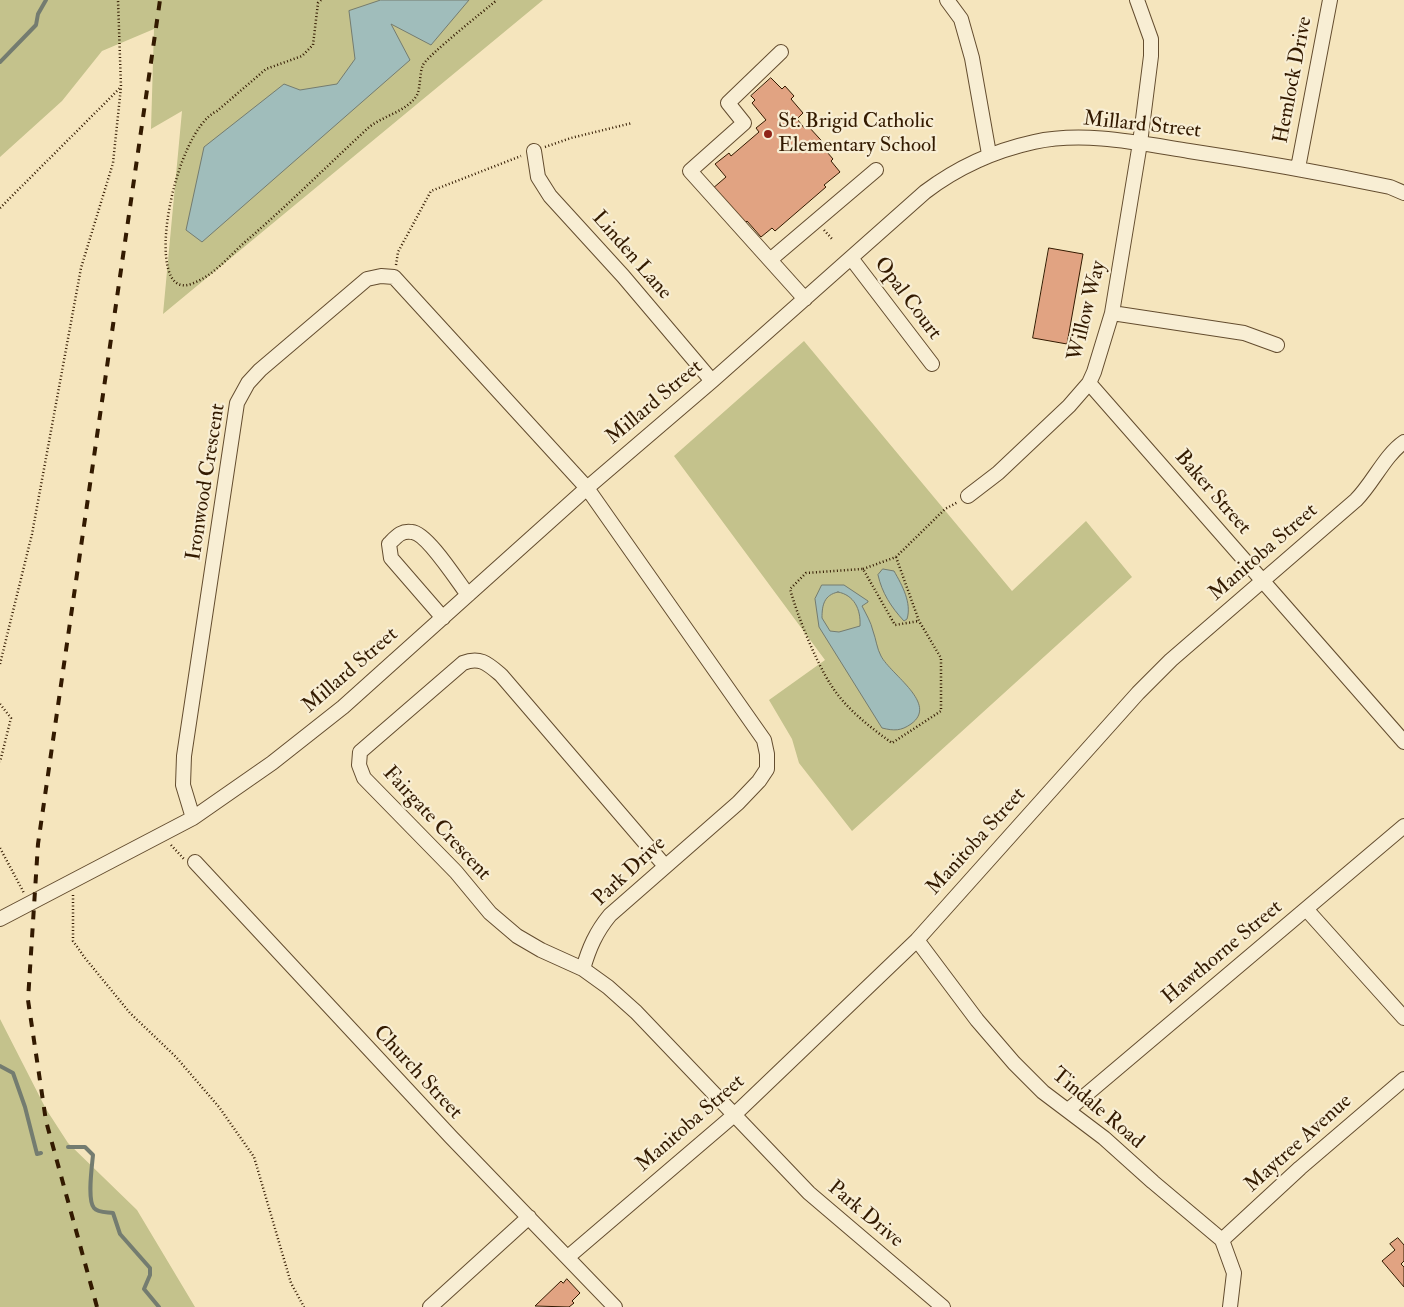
<!DOCTYPE html>
<style>
body{margin:0}
canvas{display:block;background:#f5e5bd}
</style>
<canvas width="1404" height="1307"></canvas>
<script>
const ctx = document.querySelector('canvas').getContext('2d');
ctx.lineJoin = 'round';
function paint(path, color) {
  ctx.fillStyle = color;
  ctx.fill(path, 'evenodd');
}
function trace(path, color, width, dash) {
  ctx.strokeStyle = color;
  ctx.lineWidth = width;
  ctx.lineCap = dash ? 'butt' : 'round';
  ctx.setLineDash(dash || []);
  ctx.stroke(path);
}
function write(font, color, halo, rows, align = 'center') {
  ctx.font = font + ' "IM FELL Double Pica",serif';
  ctx.lineWidth = 4.5;
  ctx.setLineDash([]);
  ctx.textBaseline = 'middle';
  ctx.strokeStyle = halo;
  ctx.fillStyle = color;
  for (const [text, x, y, turn = 0] of rows) {
    ctx.save();
    ctx.translate(x, y);
    ctx.rotate((+turn || 0) * Math.PI / 180);
    ctx.textAlign = isNaN(turn) ? turn : align;
    if (halo) ctx.strokeText(text, 0, 0);
    ctx.fillText(text, 0, 0);
    ctx.restore();
  }
}
paint(new Path2D(`
 M0 0H543L163 314 182 111 151 129 154 29 102 51 62 101 0 157Z
 M804 341 1012 591 1086 521 1132 577 852 831 799 763 792 739 769 700 825 660 674 456Z
 M0 1019 46 1109 68 1143 137 1210 195 1307H0Z`), '#c4c28c');
const water = new Path2D(`
 M381 0H469L431 45 391 24 410 60 202 242 186 230 204 147 284 84 300 90 337 84 355 59 349 11Z
 M883 569 894 571C902 585 912 603 907 619L904 621C891 607 882 593 878 575Z
 M822 585H844L868 601V602L862 606C866 614 871 622 873 631 876 639 877 649 881 656 891 675 939 704 911 724 901 731 894 731 882 728L819 627 815 599ZM838 592C854 595 861 609 860 626L839 632 830 631 822 618C822 605 824 595 838 592Z`);
paint(water, '#a0bdbb');
trace(water, '#747c70', 1);
trace(new Path2D(`
 M0 62 36 25 38 14 46 0
 M0 1066 13 1073 25 1107 37 1154 41 1153
 M68 1147H85L93 1155C92 1166 87 1200 94 1208 98 1213 107 1212 113 1213L120 1234 150 1268V1275L144 1289 159 1307`), '#747c70', 4);
const building = new Path2D(`
 M771 78 782 89 785 86 794 96 791 99 803 113 797 119 805 129 808 126 830 150 827 152 833 159 831 161 840 172 824 185 826 187 775 231 772 228 761 237 747 221 743 225 712 189 726 177 715 164 729 153 731 156 759 132 756 128 766 120 752 103 755 100 751 96Z
 M1049 248 1083 254 1067 344 1033 338Z
 M1398 1238 1404 1245V1261L1401 1264 1404 1267V1287L1382 1261 1395 1250 1390 1244Z
 M567 1279 580 1293 572 1301 574 1303 569 1307 535 1306 561 1281 563 1283Z`);
paint(building, '#e1a382');
trace(building, '#331a00', 1);
const minor = new Path2D(`
 M947 0 961 19 972 58 989 154
 M781 52 728 103 744 123 690 171 805 299
 M534 151 538 177 550 196 623 276 712 381
 M1298 168 1330 0
 M851 258 932 364
 M770 260 876 170
 M1112 313 1244 333 1277 345
 M1089 383 1404 742
 M968 496 998 473 1069 406 1089 383 1094 372 1112 313 1140 143 1151 56V39L1137 0
 M443 618 391 558 389 544C396 537 401 530 412 532 427 533 458 582 468 595
 M193 818 183 785 184 756 237 403 248 383 260 370 367 279 381 276 394 277 587 488 764 740 767 754V769L759 781 738 803 610 915C596 932 589 948 583 969L608 987 636 1012 809 1193 943 1307
 M195 862 451 1137 615 1307
 M1306 909 1404 1018
 M0 919 193 818 272 763 343 707 587 488 712 381 925 192C958 167 993 151 1034 142 1084 131 1139 143 1189 151 1256 161 1323 173 1390 187L1404 193
 M917 940 977 1020 1014 1063 1043 1092 1104 1138 1153 1182 1222 1240 1234 1273 1230 1307
 M583 969 541 950 517 936 490 913 456 872 364 778 359 765 360 752 463 663C480 656 488 664 501 675L665 866
 M1068 1110 1404 826
 M1222 1240 1300 1168 1404 1079
 M568 1257 733 1116 917 940 1138 693 1171 660 1356 500C1373 483 1385 455 1404 442
 M430 1307 529 1217`);
trace(minor, '#644d2f', 16);
trace(new Path2D(`
 M321 0 318 3 313 45 302 56 266 69 217 111C173 131 141 302 191 284 214 276 228 257 245 242 287 206 326 167 367 129 381 116 407 112 417 95 421 86 419 74 423 65 427 56 485 10 497 0
 M545 147 571 138 632 123
 M0 208 120 88
 M824 230 833 240
 M396 265 398 252 431 191 521 156
 M896 557 919 621 941 658V711L892 743C870 727 846 709 831 685 815 660 798 617 790 589L806 573 863 569 895 625 919 621
 M863 569 896 557 945 509 958 502
 M0 664 32 534 81 268 113 163 121 87 118 0
 M0 704 11 718 0 762
 M171 845 184 859
 M0 848 24 893
 M73 895V941L85 958 130 1013 176 1057 219 1107 254 1157 291 1283 304 1307`), '#331a00', 2.5, [1, 2.5]);
trace(minor, '#f8eed4', 14);
trace(new Path2D(`
 M97 1307 46 1121 28 1000 38 844 160 0`), '#331a00', 4, [9, 9]);
for (const [x, y, r, color] of [
 [768,134,5,"#8f2418"]
]) {
  const dot = new Path2D();
  dot.arc(x, y, r, 0, 2 * Math.PI);
  ctx.fillStyle = color;
  ctx.fill(dot);
  trace(dot, '#f8eed4', 2);
}
write('21px', '#331a00', '#f8eed4', [
 ["Hemlock Drive",1294,80,-79],
 ["Millard Street",1142,126,6],
 ["Linden Lane",631,256,49],
 ["Opal Court",907,299,53],
 ["Willow Way",1088,311,-76],
 ["Millard Street",655,403,-40],
 ["Ironwood Crescent",207,482,-81],
 ["Baker Street",1212,493,49],
 ["Manitoba Street",1264,553,-41],
 ["Millard Street",351,671,-41],
 ["Fairgate Crescent",436,824,47],
 ["Manitoba Street",977,842,-48],
 ["Park Drive",630,872,-43],
 ["Hawthorne Street",1223,953,-40],
 ["Church Street",417,1073,47],
 ["Tindale Road",1097,1109,40],
 ["Manitoba Street",691,1124,-41],
 ["Maytree Avenue",1299,1144,-42],
 ["Park Drive",865,1215,40]
]);
write('21px', '#331a00', '#f8eed4', [
 ["St. Brigid Catholic",778,122],
 ["Elementary School",778,146]
], 'left');
</script>
